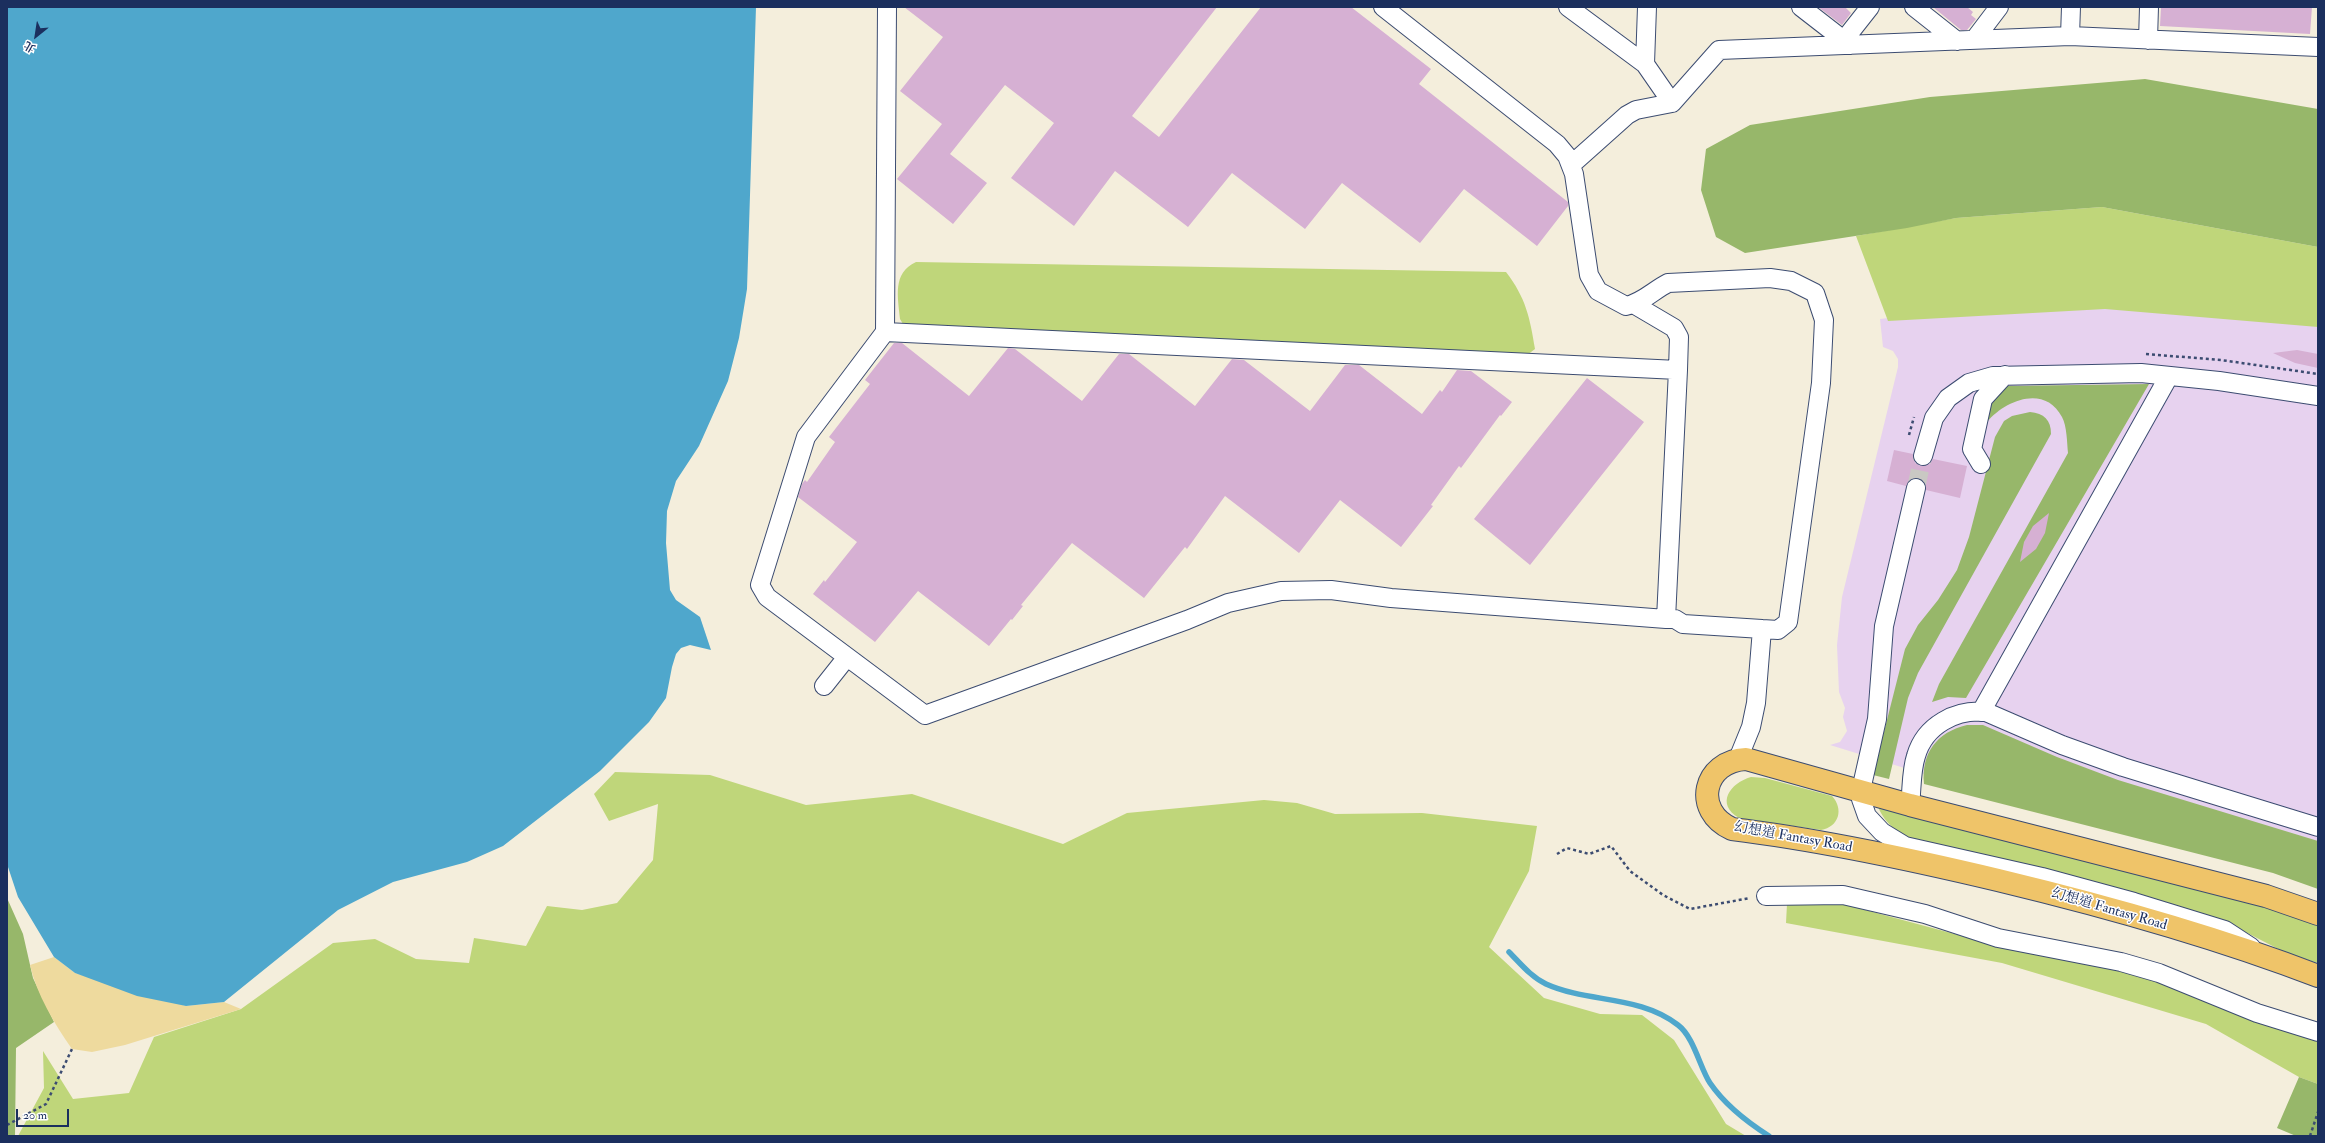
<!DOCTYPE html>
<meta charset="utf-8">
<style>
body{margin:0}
#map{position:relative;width:2325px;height:1143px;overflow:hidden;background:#f4eedc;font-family:"IM FELL Double Pica","Noto Serif TC",serif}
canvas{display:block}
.frame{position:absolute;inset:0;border:8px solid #1b2f5e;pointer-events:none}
.north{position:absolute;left:16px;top:16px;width:40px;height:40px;-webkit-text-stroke:3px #fff;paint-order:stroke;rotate:210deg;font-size:11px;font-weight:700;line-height:16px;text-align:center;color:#1b2f5e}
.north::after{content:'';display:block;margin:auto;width:14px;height:18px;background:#1b2f5e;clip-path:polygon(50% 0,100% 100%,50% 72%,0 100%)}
.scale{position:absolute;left:16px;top:1109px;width:53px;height:18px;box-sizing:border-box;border:2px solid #1b2f5e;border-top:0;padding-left:5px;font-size:12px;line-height:14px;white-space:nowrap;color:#1b2f5e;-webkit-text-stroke:3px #fff;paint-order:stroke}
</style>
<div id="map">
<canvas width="2325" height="1143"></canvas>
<div class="frame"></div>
<div class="north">北</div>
<div class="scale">20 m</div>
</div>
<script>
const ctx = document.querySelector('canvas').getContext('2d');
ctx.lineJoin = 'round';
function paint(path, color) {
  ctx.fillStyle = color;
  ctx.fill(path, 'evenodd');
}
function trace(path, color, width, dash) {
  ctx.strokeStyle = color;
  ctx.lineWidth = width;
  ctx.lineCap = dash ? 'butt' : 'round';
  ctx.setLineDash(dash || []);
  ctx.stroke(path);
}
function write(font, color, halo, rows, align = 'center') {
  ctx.font = font + ' "IM FELL Double Pica","Noto Serif TC",serif';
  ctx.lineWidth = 3;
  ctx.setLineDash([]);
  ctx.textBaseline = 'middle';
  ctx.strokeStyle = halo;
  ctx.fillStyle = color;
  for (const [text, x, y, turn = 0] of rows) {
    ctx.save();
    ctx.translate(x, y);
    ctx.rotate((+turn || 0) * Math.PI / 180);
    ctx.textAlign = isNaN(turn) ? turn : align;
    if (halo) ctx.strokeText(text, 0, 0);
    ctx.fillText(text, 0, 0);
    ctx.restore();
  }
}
paint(new Path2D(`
 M2039 300 2200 303 2318 327V847L1953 783 1830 745 1840 742 1847 731 1843 717 1845 708 1839 692 1837 645 1842 597 1898 367V359L1893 351 1883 347 1880 319Z`), '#e7d2ef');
paint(new Path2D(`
 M2102 207 2318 247V327L2105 309 1888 321 1856 236 1956 218Z
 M916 262 1506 272C1526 298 1530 318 1535 349L1527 355 913 328 903 324 900 319C898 297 892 273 916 262Z
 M615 772 710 775 806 805 912 794 1063 844 1127 813 1264 800 1297 803 1335 814 1422 813 1537 826 1529 871 1489 947 1544 998 1600 1014 1642 1015 1674 1040 1726 1124 1746 1136H18L44 1088 43 1051 73 1099 129 1093 154 1037 241 1009 333 943 375 939 416 959 469 963 474 938 526 946 547 906 582 910 617 903 653 860 658 804 609 821 594 794Z
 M1751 777 1765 778 1832 796C1844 809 1839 827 1821 830L1739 818C1715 804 1730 783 1751 777Z
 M1878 807 2263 906 2317 924 2318 963 2286 953 2228 923 1914 840C1897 832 1886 825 1878 807Z
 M1787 904H1843L1977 940 2076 960 2159 981 2318 1040V1084L2299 1077 2206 1024 2002 963 1786 923Z`), '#bfd67a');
paint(new Path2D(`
 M2145 79 2318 109V247L2102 207 1956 218 1907 228 1745 253 1716 237 1701 190 1706 149 1750 125 1930 97Z
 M2149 384 1966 698 1948 697 1932 702 1939 684 2068 453C2067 443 2067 426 2062 417 2045 384 2005 400 1987 422L1989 402 2004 386Z
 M2030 412C2044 413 2051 420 2051 434L1918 673 1908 698 1889 779 1873 775 1905 649 1918 625 1938 600 1957 570 1969 537 1995 437 2004 421 2012 416Z
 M1967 725H1983L2057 757 2118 780 2318 841V889L2273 873 1924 784C1921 753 1937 732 1967 725Z
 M7 898 23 934 33 978 54 1022 16 1048 15 1136H7Z
 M2299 1077 2318 1084V1136H2296L2277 1128Z`), '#97b76a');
paint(new Path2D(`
 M54 957 75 973 186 1006 224 1002 241 1009 125 1045 92 1052 72 1049C54 1023 37 995 30 965Z`), '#eeda9e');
paint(new Path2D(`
 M7 7H756L747 289 739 338 728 381 699 446 676 481 667 511 666 543 670 590 676 600 700 617 711 650 690 645 681 648 676 654 672 667 666 698 649 722 600 771 503 846 467 862 393 882 338 910 224 1002 186 1006 137 996 75 973 54 957 18 897 7 864Z`), '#4fa7cc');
trace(new Path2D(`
 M1509 952C1520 963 1531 977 1546 984 1588 1003 1640 995 1678 1025 1694 1037 1700 1068 1710 1083 1725 1105 1747 1122 1769 1136`), '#4fa7cc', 5.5);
paint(new Path2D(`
 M904 7H1217L1132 116 1159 137 1261 7H1351L1431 69 1419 84 1568 202V206L1537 246 1464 189 1420 243 1342 183 1305 229 1232 173 1188 227 1115 171 1074 226 1011 178 1054 123 1005 85 950 154 987 183 953 224 897 179 942 124 900 91 943 37Z
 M1818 7H1845L1851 13 1842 25Z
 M1933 7H1967L1973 12 1971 15 1976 19 1967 30H1961Z
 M2161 7H2312L2310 34 2160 26Z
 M894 343H902L969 396 1008 348 1015 349 1082 401 1119 354H1129L1195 406 1232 359 1244 360 1310 411 1345 365H1359L1422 414 1440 390 1442 392 1457 370 1471 371 1512 402 1501 416 1500 415 1461 468 1459 466 1431 505 1433 506 1401 547 1340 500 1299 553 1225 496 1187 549 1185 547 1144 598 1072 543 1021 605 1023 606 1012 620 1011 619 989 646 918 591 875 642 813 594 824 580 825 582 857 542 798 497 802 484 805 480 807 482 835 442 829 437 870 384 865 380Z
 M2297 350 2318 354V368L2295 363 2273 353Z
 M1587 378 1644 422 1530 565 1474 519Z
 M1894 450 1913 454 1915 463 1920 466 1930 464 1933 459 1967 466 1960 498 1926 490 1923 481 1918 478 1909 481 1906 486 1887 481Z
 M2049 513 2045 533 2036 549 2020 562 2024 542 2033 526Z`), '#d6b0d3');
trace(new Path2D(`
 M1916 488 1923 456`), '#c9c8c3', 18, [18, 9]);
const minor = new Path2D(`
 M887 7 885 332 806 437 760 585 767 597 925 715 1187 620 1228 603 1281 591 1331 590 1391 598 1666 619H1675L1683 624 1762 629
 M1383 7 1557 144 1567 156 1574 174 1589 275 1598 291 1626 306C1642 303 1654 290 1668 283L1770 278 1791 281 1815 293 1824 320 1821 383 1788 622 1778 630 1762 629 1756 703 1751 727 1738 759
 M1568 7 1645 64
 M1647 7 1645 64 1672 103
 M1801 7 1850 45
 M1914 7 1957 41
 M2070 36 2071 7
 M1844 40 1870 7
 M1974 40 1999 7
 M2148 40 2149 7
 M1571 165 1627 115 1636 110 1672 103 1719 50 2070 36 2318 47
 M1635 305 1674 328 1679 337 1678 370
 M885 332 1678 370 1666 619
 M1923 456 1934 418 1948 398 1969 383 1993 376 2141 373 2219 381 2318 396
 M1981 464 1972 449 1983 399 2005 375
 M1916 488 1884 626 1877 719 1861 790V799L1867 816 1882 832 1905 846 2042 877 2134 902 2225 930 2251 947
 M824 686 847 657
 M1981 712 2169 376
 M1910 805C1912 789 1911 771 1916 756 1925 725 1956 709 1986 712L2062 745 2123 767 2318 827
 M1766 896 1843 895 1925 914 1998 938 2121 962 2159 973 2257 1013 2318 1032`);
const major = new Path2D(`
 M2318 914 2266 896 1910 805 1746 759C1703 761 1692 811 1732 829 1822 840 1910 859 1998 880 2106 906 2214 936 2318 976`);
trace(minor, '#3c4c71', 20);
trace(major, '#3c4c71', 24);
trace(new Path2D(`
 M2146 354 2221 360 2318 374
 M1909 435 1914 417
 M1557 854 1567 848 1589 854 1611 846 1630 871 1663 895 1690 909 1750 898
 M7 1125 46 1104 72 1049
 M2310 1136 2318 1112`), '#3c4c71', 2.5, [3, 3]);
trace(minor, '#fff', 18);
trace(major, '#efc469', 22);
write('14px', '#1b2f5e', '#fff', [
 ["幻想道 Fantasy Road",1793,838,10],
 ["幻想道 Fantasy Road",2109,910,16]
]);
</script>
